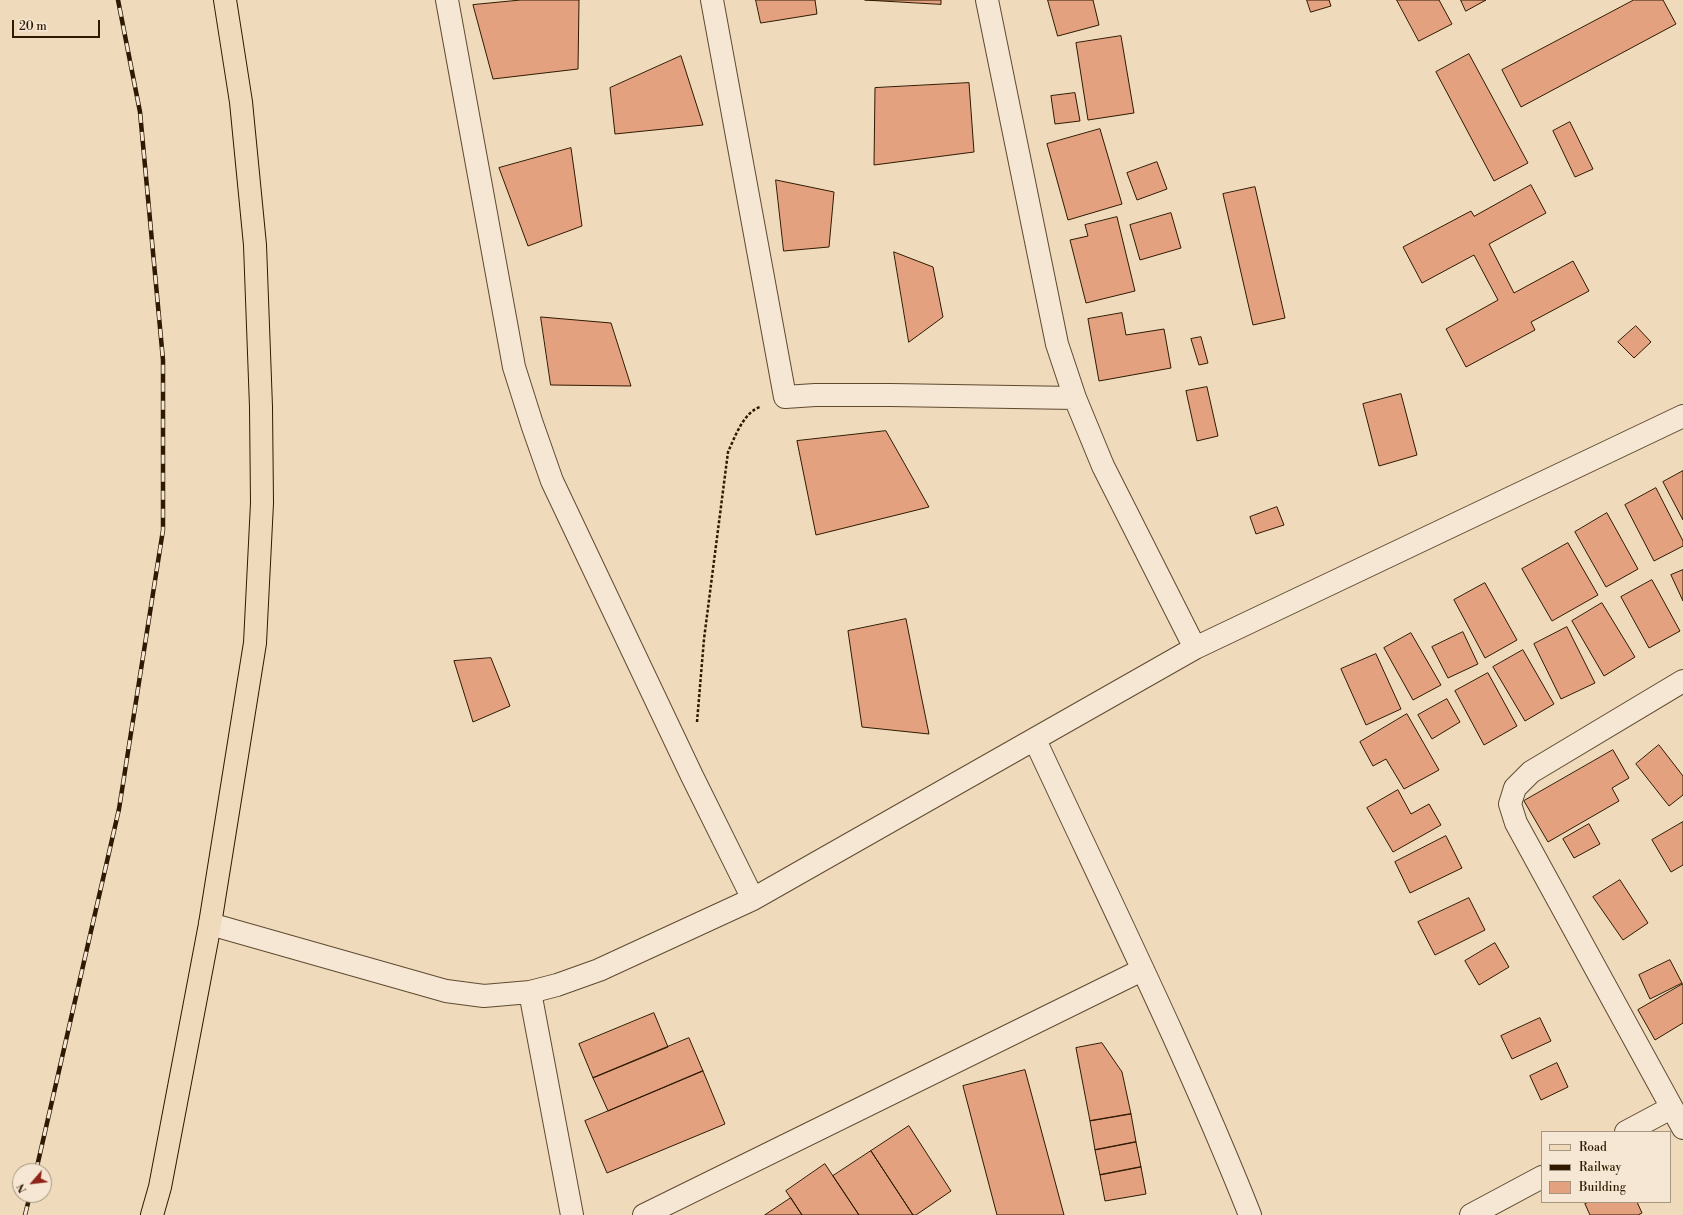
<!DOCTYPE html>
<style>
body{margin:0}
#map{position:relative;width:1683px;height:1215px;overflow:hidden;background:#efdabb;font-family:"Libre Bodoni",serif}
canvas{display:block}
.legend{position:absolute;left:1541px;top:1131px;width:130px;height:72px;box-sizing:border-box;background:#f5e7d3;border:1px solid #a6957f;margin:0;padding:5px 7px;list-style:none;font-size:12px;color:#2f1a01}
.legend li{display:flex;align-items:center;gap:8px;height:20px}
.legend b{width:20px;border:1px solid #a6957f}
.north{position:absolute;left:12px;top:1163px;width:40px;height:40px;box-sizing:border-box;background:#f5e7d3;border:1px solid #a6957f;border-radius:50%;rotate:242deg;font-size:11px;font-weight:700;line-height:16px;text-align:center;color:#2f1a01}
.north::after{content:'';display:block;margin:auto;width:14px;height:18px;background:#8f2418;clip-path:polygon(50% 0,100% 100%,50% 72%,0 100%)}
.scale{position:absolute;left:12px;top:20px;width:88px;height:18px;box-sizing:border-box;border:2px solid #2f1a01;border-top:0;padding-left:5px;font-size:12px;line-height:14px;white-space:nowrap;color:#2f1a01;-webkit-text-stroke:3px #f5e7d3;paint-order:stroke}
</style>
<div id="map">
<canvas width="1683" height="1215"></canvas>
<ul class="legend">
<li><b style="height:5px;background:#efdabb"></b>Road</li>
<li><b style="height:5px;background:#2f1a01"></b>Railway</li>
<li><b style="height:11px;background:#e4a17f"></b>Building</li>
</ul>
<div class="north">N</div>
<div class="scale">20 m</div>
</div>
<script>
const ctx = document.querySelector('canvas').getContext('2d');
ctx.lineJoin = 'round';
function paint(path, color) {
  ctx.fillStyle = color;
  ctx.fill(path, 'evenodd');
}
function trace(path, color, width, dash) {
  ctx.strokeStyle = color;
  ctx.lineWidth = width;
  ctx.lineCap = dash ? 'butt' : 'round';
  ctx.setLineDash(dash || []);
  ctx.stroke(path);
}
const building = new Path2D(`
 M521 0H579L578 69 493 79 473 5Z
 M756 0H815L817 14 761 23Z
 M865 0H941V4Z
 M1048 0H1093L1099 25 1058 36Z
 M1307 0H1329L1331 6 1311 12Z
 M1397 0H1439L1452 24 1419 41Z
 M1461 0H1486L1466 11Z
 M1634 0H1663L1676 24 1521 107 1502 70Z
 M1121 36 1134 113 1088 120 1076 43Z
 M1469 54 1528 163 1494 181 1436 72Z
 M681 56 703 125 615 134 610 88Z
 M969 83 974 152 874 165 875 88Z
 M1075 93 1080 121 1055 124 1051 96Z
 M1570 122 1593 169 1575 177 1553 131Z
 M1100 129 1122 204 1068 220 1047 144Z
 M571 148 582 226 528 246 499 168Z
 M1157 162 1167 189 1137 200 1127 173Z
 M776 180 834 192 829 247 784 251Z
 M1531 185 1546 213 1489 244 1514 293 1573 261 1589 291 1531 322 1535 330 1466 367 1446 329 1498 300 1474 255 1422 283 1403 247 1471 211 1474 216Z
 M1255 187 1285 318 1253 325 1223 194Z
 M1171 213 1181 248 1140 260 1130 225Z
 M1117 217 1135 291 1086 303 1070 240 1088 236 1085 225Z
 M894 252 933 267 943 317 909 342Z
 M1122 313 1126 335 1164 329 1171 368 1099 381 1088 319Z
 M541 317 611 323 631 386 551 385Z
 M1636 326 1651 342 1634 358 1618 342Z
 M1201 337 1208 363 1199 365 1191 339Z
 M1207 387 1218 436 1197 441 1186 391Z
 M1401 394 1417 455 1379 466 1363 404Z
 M886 431 929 507 816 535 797 441Z
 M1683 471V520L1663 482Z
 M1656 488 1683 541V546L1654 561 1625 505Z
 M1277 507 1284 525 1256 534 1250 517Z
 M1607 513 1638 569 1606 587 1575 532Z
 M1568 543 1598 595 1552 621 1522 569Z
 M1683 570V601L1671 575Z
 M1652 580 1680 631 1649 648 1621 597Z
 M1485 583 1517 640 1485 658 1454 600Z
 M1602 603 1635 657 1604 676 1572 621Z
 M906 619 920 690 929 734 862 727 848 631Z
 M1567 627 1595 683 1561 699 1534 644Z
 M1463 632 1478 664 1448 678 1432 647Z
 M1411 633 1441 685 1413 700 1384 648Z
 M1523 650 1554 704 1525 721 1493 667Z
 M1376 654 1401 709 1366 725 1341 669Z
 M491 658 510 706 473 722 454 661Z
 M1488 673 1517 726 1484 745 1455 691Z
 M1447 699 1460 722 1432 739 1418 715Z
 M1407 714 1439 770 1404 789 1386 759 1373 766 1360 742Z
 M1659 745 1683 776V795L1669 806 1636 764Z
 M1613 750 1629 778 1612 788 1619 801 1548 842 1524 801Z
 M1398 790 1411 814 1429 804 1441 825 1393 852 1367 808Z
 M1683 822V865L1671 872 1652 840Z
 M1589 824 1600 844 1574 858 1563 839Z
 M1446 836 1462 868 1410 893 1395 862Z
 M1620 880 1648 923 1623 940 1593 897Z
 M1469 898 1485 930 1435 955 1418 922Z
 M1495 943 1509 967 1479 985 1465 961Z
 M1670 960 1682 983 1650 999 1639 975Z
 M1683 984V1023L1655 1040 1638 1010Z
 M654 1013 668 1047 593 1078 579 1044Z
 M1540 1018 1551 1041 1512 1059 1501 1036Z
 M689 1038 703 1071 608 1111 593 1078Z
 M1102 1043 1122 1072 1131 1114 1090 1121 1076 1048Z
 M1557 1063 1568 1087 1541 1100 1530 1076Z
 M1025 1070 1064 1215H997L963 1086Z
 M703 1071 725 1124 607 1173 585 1121Z
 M1131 1114 1136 1142 1095 1150 1090 1121Z
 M909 1126 951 1191 916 1215H913L871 1151Z
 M1136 1142 1141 1167 1100 1175 1095 1150Z
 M871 1151 913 1215H859L833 1176Z
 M825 1164 859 1215H802L786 1191Z
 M1141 1167 1146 1194 1105 1201 1100 1175Z
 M791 1198 802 1215H765Z
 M1589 1202H1637L1642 1213 1638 1215H1590L1585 1204Z`);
paint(building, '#e4a17f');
trace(building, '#2f1a01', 1);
const minor = new Path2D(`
 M447 0 514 367 532 424 552 481 692 776 753 899
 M712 0 785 397 815 395H891L1075 398
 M987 0 1057 344 1075 398 1103 466 1195 648
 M1683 681 1531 772 1515 788 1510 804 1516 823 1683 1128
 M1035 740C1108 897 1186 1054 1250 1215
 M210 924 446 991 484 996 530 992 557 985 599 970 753 899 1195 648 1683 416
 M530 992 572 1215
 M1626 1132 1671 1108
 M644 1215 1142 970
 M1471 1215 1542 1177`);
const major = new Path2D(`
 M152 1215 160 1187 210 924 255 643 262 503 261 407 255 245 241 102 225 0`);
trace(minor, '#5f4a30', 24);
trace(major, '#2f1a01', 24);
trace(new Path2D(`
 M697 722 704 639 728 452C735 437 743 413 760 407`), '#2f1a01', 2.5, [3, 2]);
trace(minor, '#f5e7d3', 22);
trace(major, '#efdabb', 22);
const rail = new Path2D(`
 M36 1171 119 809 163 530V360L140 112 118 0
 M25 1215 30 1195`);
trace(rail, '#2f1a01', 4.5);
trace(rail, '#f5e7d3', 3, [9]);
</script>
